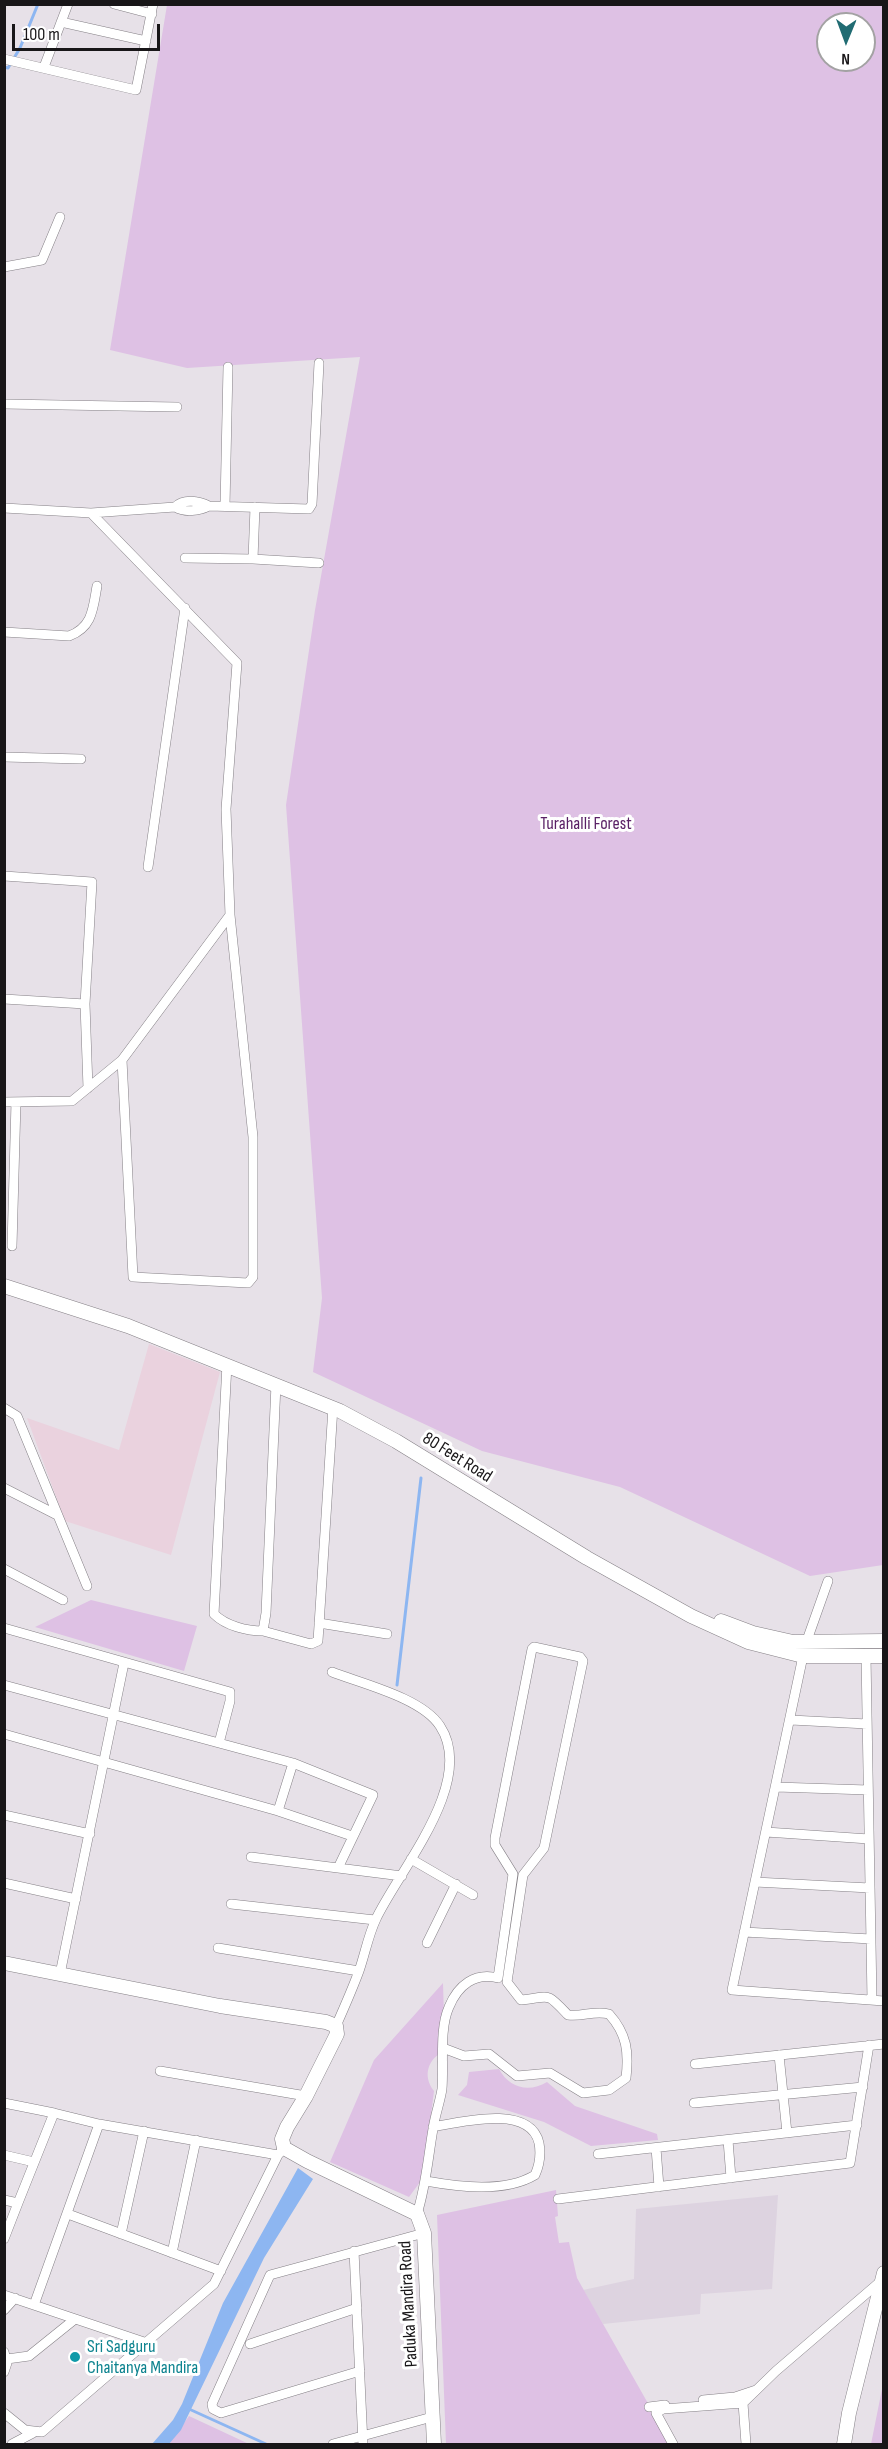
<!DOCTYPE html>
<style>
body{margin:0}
#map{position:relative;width:888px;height:2449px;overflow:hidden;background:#e7e1e8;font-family:"Sofia Sans Condensed",sans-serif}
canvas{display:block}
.frame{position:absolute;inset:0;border:6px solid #181618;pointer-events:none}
.north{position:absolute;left:816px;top:12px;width:60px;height:60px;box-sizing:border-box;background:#fff;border:2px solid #a3a2a3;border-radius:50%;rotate:181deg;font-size:16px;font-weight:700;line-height:24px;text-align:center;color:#181618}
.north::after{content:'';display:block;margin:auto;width:21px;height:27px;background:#216c73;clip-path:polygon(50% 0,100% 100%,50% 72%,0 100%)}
.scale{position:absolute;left:12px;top:24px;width:148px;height:27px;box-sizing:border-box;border:3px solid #181618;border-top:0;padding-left:8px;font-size:18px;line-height:21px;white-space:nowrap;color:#181618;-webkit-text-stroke:4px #fff;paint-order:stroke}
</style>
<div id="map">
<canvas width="888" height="2449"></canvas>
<div class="frame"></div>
<div class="north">N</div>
<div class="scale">100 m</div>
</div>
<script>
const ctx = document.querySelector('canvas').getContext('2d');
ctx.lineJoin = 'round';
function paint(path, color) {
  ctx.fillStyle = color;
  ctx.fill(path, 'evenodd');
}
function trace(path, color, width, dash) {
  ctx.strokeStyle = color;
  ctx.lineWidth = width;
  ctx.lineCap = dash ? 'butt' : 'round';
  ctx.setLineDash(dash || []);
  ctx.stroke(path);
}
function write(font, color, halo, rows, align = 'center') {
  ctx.font = font + ' "Sofia Sans Condensed",sans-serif';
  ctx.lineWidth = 6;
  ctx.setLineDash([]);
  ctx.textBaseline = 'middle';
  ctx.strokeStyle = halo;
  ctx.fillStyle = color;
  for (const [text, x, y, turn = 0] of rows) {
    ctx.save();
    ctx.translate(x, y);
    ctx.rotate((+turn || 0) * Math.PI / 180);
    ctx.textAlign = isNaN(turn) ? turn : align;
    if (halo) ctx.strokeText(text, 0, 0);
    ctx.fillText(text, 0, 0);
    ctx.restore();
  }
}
paint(new Path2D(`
 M149 1344 220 1372 171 1555 65 1521 27 1418 119 1450Z`), '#ead2de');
paint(new Path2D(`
 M778 2195 772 2289 701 2294 700 2314 603 2324 583 2290 634 2279 636 2209Z`), '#ddd3e0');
paint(new Path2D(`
 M167 5H883V1565L810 1576 620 1487 482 1451 313 1372 322 1298 286 805 315 610 360 357 187 368 110 350ZM828 24H864V60H828Z
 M91 1600 197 1626 184 1671 35 1627Z
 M443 1983 445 2051C428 2058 422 2076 434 2091L423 2178 409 2197 330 2162 374 2060Z
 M499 2069C509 2088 529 2093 547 2082L575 2106 657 2134 658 2140 591 2146 544 2122 458 2095 467 2085 469 2072Z
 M556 2190 558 2216 555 2217 559 2243 569 2242 577 2278 671 2444H446L437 2215Z
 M883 2384V2444H871Z
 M189 2416 249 2444H169Z`), '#dec1e4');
paint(new Path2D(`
 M298 2168 313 2179 264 2258 181 2430 169 2444H152L173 2420 182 2404 223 2303Z`), '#8db6f1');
trace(new Path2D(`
 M4 67 8 68 20 48 38 4
 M397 1685 421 1478
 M189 2409 266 2444`), '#8db6f1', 3);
const street = new Path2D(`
 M114 4 152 14
 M61 22 146 41
 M4 59 136 90 153 4
 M44 67 68 4
 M4 267 42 260 60 217
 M4 404 177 407
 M225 506 228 367
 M175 507C185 513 199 511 209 506
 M255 507 253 559 319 563
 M4 508 91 513 237 663 226 809 230 915 253 1137V1277L248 1283 133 1277 122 1060
 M91 513 175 507C184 498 199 501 209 506L309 509 312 504 319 363
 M185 558 253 559
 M4 632 69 636C93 627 93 608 97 586
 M4 757 81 759
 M148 867 185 608
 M4 876 92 882 85 1004 88 1088
 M4 999 85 1004
 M4 1102 72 1101 122 1060 230 915
 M12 1246 16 1102
 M227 1364 214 1614C226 1626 247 1631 263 1631L266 1613 276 1384
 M4 1408 17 1416 87 1586
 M4 1488 57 1515
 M4 1569 63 1600
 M319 1623 387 1634
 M4 1628 230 1692V1701L219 1743
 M263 1631 311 1644 318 1641 333 1407
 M806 1643 828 1581
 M803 1656 732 1990 884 2001
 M866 1656 872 2000
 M332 1672C363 1684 422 1698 440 1726 477 1782 399 1870 376 1919 368 1936 365 1954 359 1971 352 1990 344 2008 336 2026
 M4 1685 293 1763 373 1795 338 1868 402 1876
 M791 1720 867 1724
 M4 1734 278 1811 352 1836
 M776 1787 868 1790
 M278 1811 293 1763
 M4 1815 90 1834
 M766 1832 869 1839
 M251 1857 338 1868
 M411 1859 473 1895
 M755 1882 870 1888
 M4 1883 76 1899
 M231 1904 375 1920
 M744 1932 871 1939
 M427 1943 456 1884
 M218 1948 359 1971
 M60 1974 124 1663
 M779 2055 787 2133
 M695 2064 884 2044
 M160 2071 306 2096
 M4 2103 54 2113
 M694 2103 863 2087
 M728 2140 731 2178
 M656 2148 659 2187
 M598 2154 857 2125
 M4 2155 34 2162
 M426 2181C459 2187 505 2193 535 2175 539 2166 541 2154 539 2143 530 2104 461 2122 433 2127
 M558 2199 850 2163 869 2045
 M4 2200 18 2203 54 2113 99 2124 278 2155
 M68 2214 221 2271
 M417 2214C426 2186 428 2158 433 2129 435 2115 440 2102 442 2089 444 2065 439 2029 449 2007 458 1985 475 1972 498 1978L513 1874 495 1845V1838L532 1649 534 1647 580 1657 583 1661 544 1848 523 1875 507 1982 521 2000C552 1997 545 1991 568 2015 583 2017 594 2010 609 2014 627 2034 629 2052 626 2078L609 2090 583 2093 550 2073 517 2076 489 2054 464 2056 443 2048
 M121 2234 144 2131
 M4 2239 18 2203
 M354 2251 363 2444
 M172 2253 196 2140
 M4 2295 144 2342
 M34 2305 99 2124
 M4 2310 15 2298
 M250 2344 357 2308
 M4 2352 7 2363 4 2372
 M7 2359 29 2356 75 2319
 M360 2371 221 2413 213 2409 212 2404 270 2275 424 2233
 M703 2400 735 2397 756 2390
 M743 2403 746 2444
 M649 2407 665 2405
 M4 2413 25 2430 42 2432 214 2284 278 2155 284 2148
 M12 2444 33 2433
 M333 2444 432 2417
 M673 2444 656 2413 663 2409 743 2403 776 2371 881 2281`);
const secondary = new Path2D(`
 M4 1286 128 1326 340 1411 396 1441 587 1558 691 1616 748 1642 803 1656H884
 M721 1621 753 1633 793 1642 884 1641
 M4 1963 220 2006 326 2022 336 2026 337 2034 306 2096 287 2127 282 2139 284 2148 307 2161 417 2214 424 2233 434 2444
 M844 2444 849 2413 884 2273`);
trace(street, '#858086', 10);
trace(secondary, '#858086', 15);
trace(street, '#fff', 9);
trace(secondary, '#fff', 14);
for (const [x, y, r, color] of [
 [75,2357,6,"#0f9aa8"]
]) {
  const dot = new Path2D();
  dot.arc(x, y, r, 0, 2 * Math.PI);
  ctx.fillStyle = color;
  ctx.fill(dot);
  trace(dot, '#fff', 2);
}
write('18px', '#5a2166', '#fff', [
 ["Turahalli Forest",586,824]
]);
write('18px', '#181618', '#fff', [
 ["80 Feet Road",457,1458,32],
 ["Paduka Mandira Road",409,2304,-93]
]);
write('18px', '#0d838f', '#fff', [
 ["Sri Sadguru",87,2347],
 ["Chaitanya Mandira",87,2368]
], 'left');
</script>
